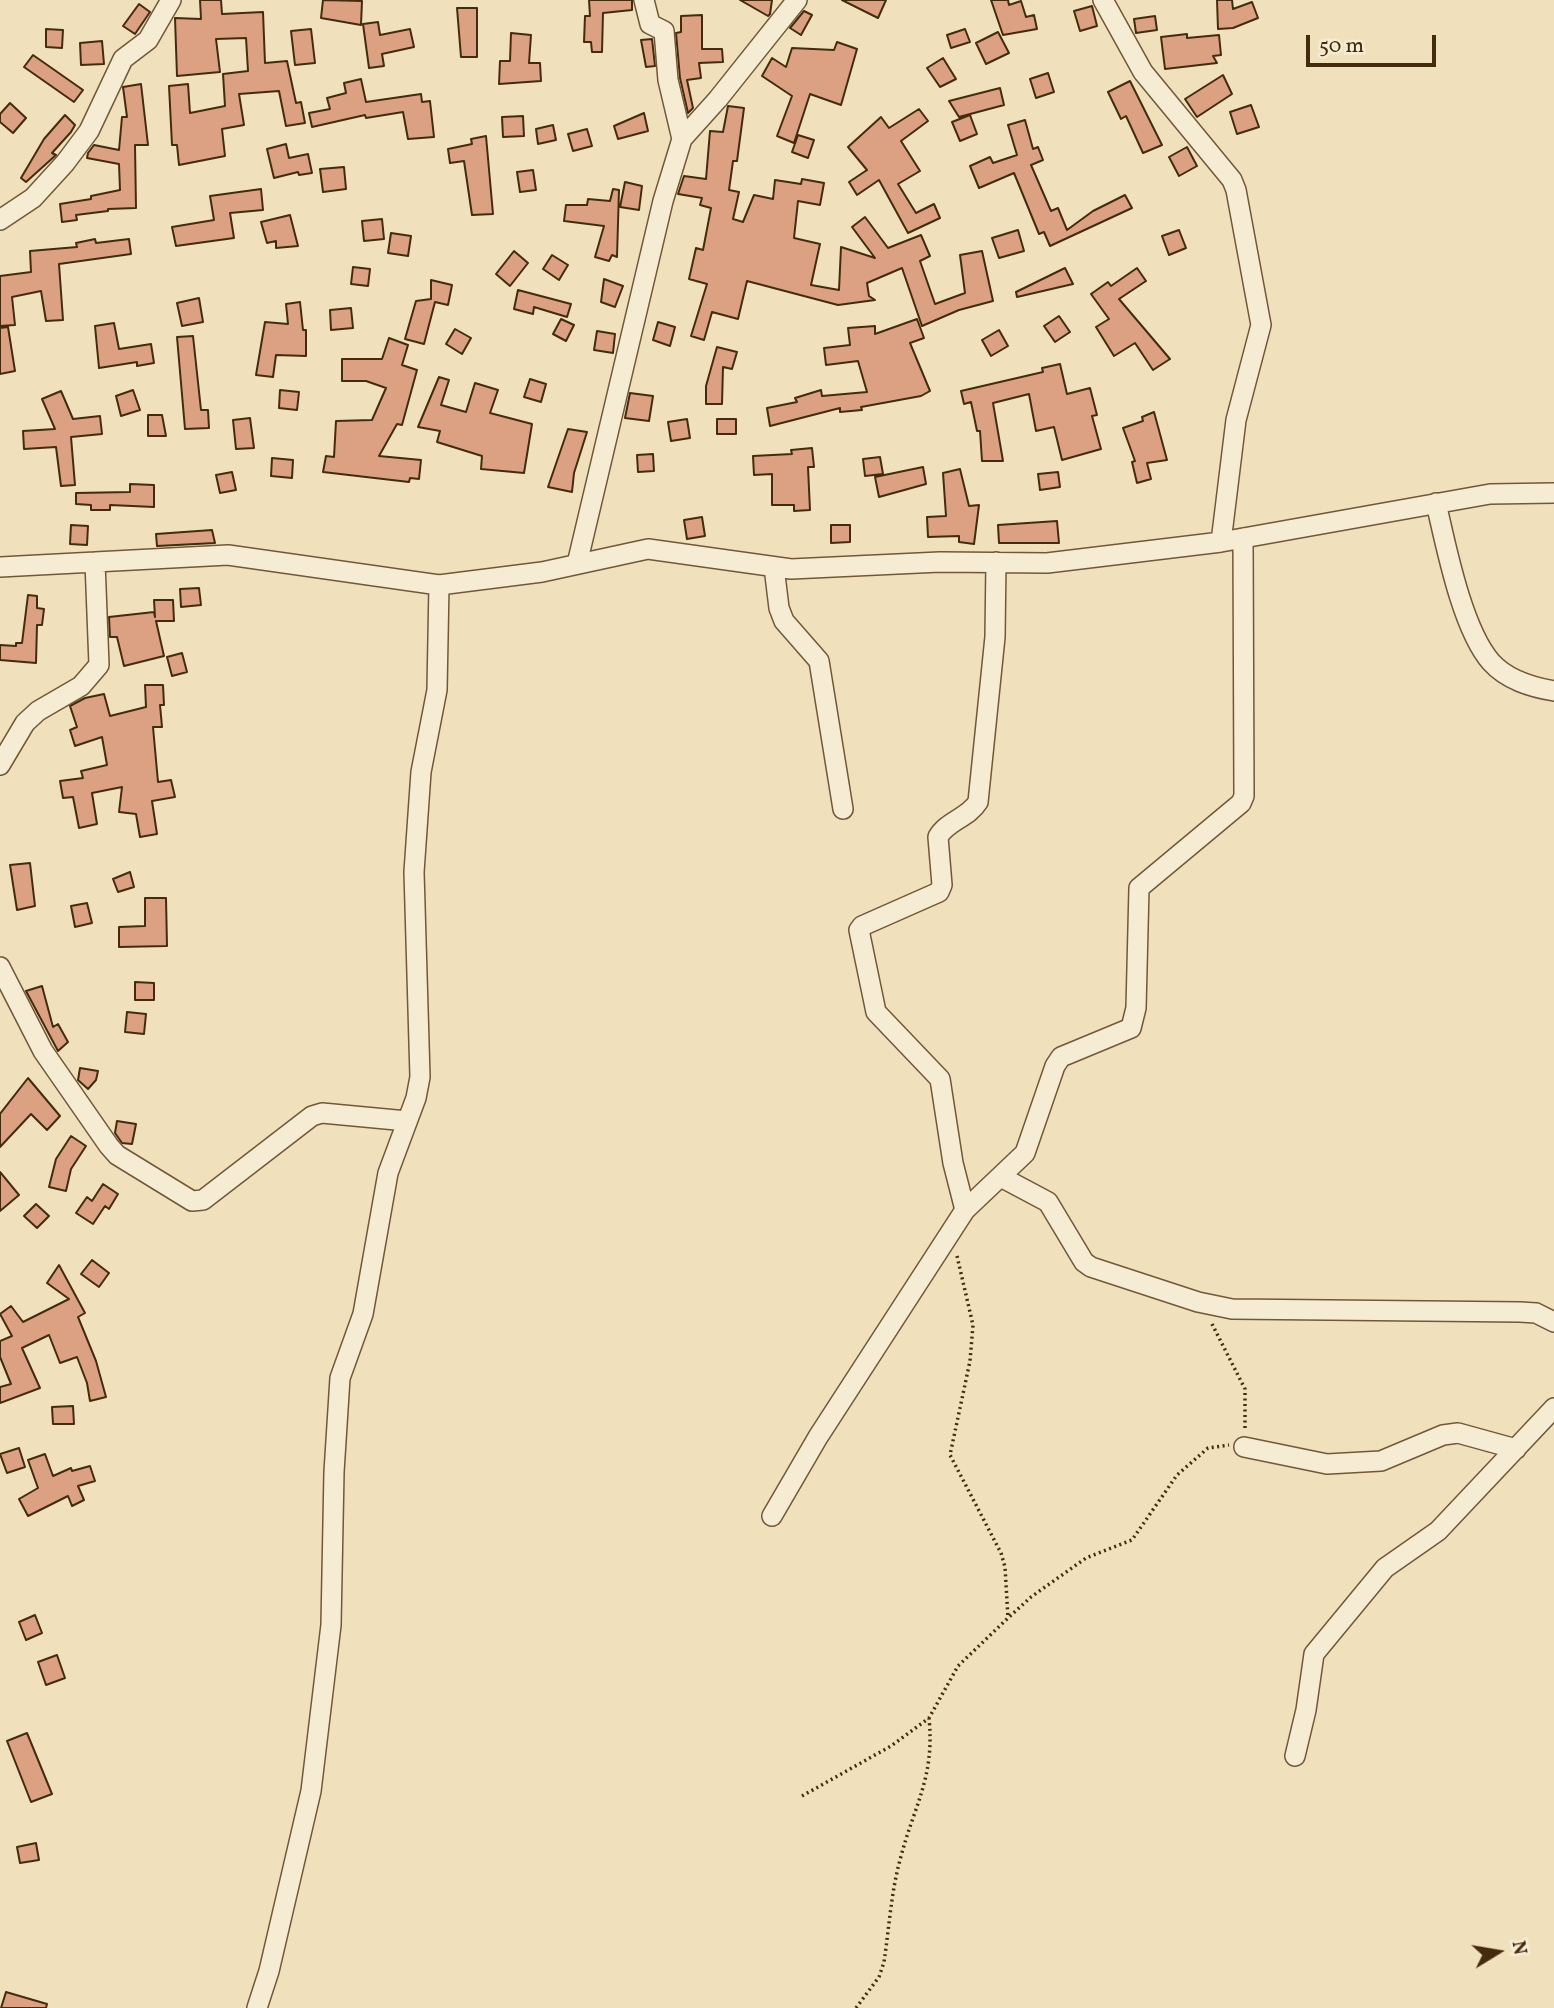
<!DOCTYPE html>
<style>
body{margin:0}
#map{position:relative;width:1554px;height:2008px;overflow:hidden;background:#f0e1bc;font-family:Vollkorn,serif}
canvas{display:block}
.north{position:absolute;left:1463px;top:1917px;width:70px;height:70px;-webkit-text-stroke:5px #f5ecd3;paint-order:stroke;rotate:79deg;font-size:19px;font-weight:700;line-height:28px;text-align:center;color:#452b0d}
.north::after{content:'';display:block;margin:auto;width:24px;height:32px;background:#452b0d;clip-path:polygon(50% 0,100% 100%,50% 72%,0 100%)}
.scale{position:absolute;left:1306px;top:35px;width:130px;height:32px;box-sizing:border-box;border:4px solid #452b0d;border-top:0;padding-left:9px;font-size:21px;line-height:24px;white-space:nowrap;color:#452b0d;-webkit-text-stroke:5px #f5ecd3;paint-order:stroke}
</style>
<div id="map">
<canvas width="1554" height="2008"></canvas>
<div class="north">N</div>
<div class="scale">50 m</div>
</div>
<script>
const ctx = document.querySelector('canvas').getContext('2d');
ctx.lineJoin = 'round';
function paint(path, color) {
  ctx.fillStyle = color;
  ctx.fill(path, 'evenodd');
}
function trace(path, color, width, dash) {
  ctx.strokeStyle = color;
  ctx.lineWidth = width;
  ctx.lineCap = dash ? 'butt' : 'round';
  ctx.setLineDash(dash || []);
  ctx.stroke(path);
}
const building = new Path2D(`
 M200 0H221L222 14 263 12 265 63 287 61 296 103 301 102 305 123 286 126 279 91 239 94 244 125 222 129 225 156 179 165 177 145H172L169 86 188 84 190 113 225 106 223 74 248 71 246 38 216 39 220 72 177 76 175 18 201 19Z
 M323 0 362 1 361 25 321 18Z
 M589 0H632V10L603 13 602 52H592L591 42H584L585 16H590Z
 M740 0H772L770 14 768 16Z
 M842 0H886L878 18Z
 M991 0H1008L1009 5 1021 1 1026 17 1034 15 1037 29 1003 35Z
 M1217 0H1232L1233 9 1252 2 1258 18 1233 28 1218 29Z
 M139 4 150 12 135 34 123 26Z
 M1092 6 1097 26 1080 31 1074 11Z
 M457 8H477V57H461Z
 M804 11 812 15 801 35 790 28Z
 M702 15V49H722L723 62 699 63 701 78 687 80 693 108 688 113 680 78 676 33 681 32V16Z
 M1155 16 1157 30 1136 33 1134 19Z
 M378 22 380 35 410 29 414 47 382 54 384 66 369 68 363 24Z
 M46 29 63 30 62 48 46 47Z
 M311 29 315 63 295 65 291 31Z
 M965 29 970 42 951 48 947 35Z
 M998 32 1009 53 986 64 976 43Z
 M511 33 531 35 529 63H540L541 81 499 84 500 61H510Z
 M1187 34V38L1219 35 1221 55 1213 56 1217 63 1165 69 1161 37Z
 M652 39 655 66 646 67 641 40Z
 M102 41 104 64 81 65 80 43Z
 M837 42 857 49 841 105 810 94 794 143 777 136 792 96 762 76 772 58 786 67 792 48 834 50Z
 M33 55 83 90 74 102 24 67Z
 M943 58 956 79 940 87 927 68Z
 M1048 73 1054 92 1036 98 1030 79Z
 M1223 75 1232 94 1197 117 1185 99Z
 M361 79 366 102 421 94 422 102 430 101 434 137 408 139 403 112 366 118 365 115 312 127 309 113 330 109 327 98 346 93 344 83Z
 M1130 81 1162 145 1143 153 1126 116 1121 119 1108 92Z
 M141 84 148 145H135L136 208 108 209V211L76 215 77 220 62 222 60 204 91 199V196L120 190 119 164 87 158 88 153 94 145 119 150 122 117H127L123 87Z
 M1000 88 1004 105 959 117 949 101Z
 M10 103 26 118 13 133 0 122V114Z
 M1251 105 1259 127 1237 134 1230 112Z
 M728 106 744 108 737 161H733L729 190 739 192 733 219 743 222 754 195 773 199 775 180 801 184 802 179 824 183 820 205 798 201 794 238 820 244 811 285 839 290 841 247 875 258 852 227 865 217 888 248 921 235 930 256 920 261 935 304 965 293 960 255 982 251 993 301 959 310 922 326 902 268 867 283 869 296 875 300 838 305 747 281 738 319 712 312 704 340 691 336 707 284 689 279 696 248 703 250 711 208 700 205 702 198 678 194 684 176 706 179 710 131 723 132Z
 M919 109 928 121 901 141 920 171 898 184 916 213 934 204 940 218 908 233 879 180 857 195 849 182 867 170 848 147 881 117 889 128Z
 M644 113 648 131 618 139 614 126Z
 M65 115 75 125 71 132 52 153 56 155 26 182 21 178 44 139Z
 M970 115 977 134 960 141 952 122Z
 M523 116 524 136 503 137 502 117Z
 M1025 120 1033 149 1038 147 1043 160 1031 165 1051 211 1058 208 1067 230 1093 211 1125 195 1132 208 1050 246 1044 232 1039 234 1014 173 979 188 970 166 990 157 993 163 1017 155 1008 125Z
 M553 125 556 140 538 144 536 129Z
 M587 129 592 146 573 151 568 134Z
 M798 135 814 140 808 158 792 152Z
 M486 136 493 214 472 215 464 161 450 163 448 149 472 144 471 139Z
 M286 144 289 158 308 154 312 173 299 175 298 172 274 178 267 149Z
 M1187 147 1197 166 1179 176 1169 157Z
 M344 167 346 189 323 192 320 169Z
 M533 170 536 190 520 192 517 172Z
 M625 182 642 186 639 210 620 207Z
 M261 189 263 210 230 213 234 238 176 246 172 227 214 220 210 196Z
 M613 189 619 190 617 257 612 255 609 261 595 257 604 226 564 221 566 205H587L588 199 610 201Z
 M290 215 298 246 276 248V241L267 243 261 222Z
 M382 219 384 239 364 241 362 221Z
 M1018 230 1024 251 999 258 992 238Z
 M1179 230 1186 248 1169 255 1162 236Z
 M391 233 411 236 408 256 388 253Z
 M95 239 96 243 129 239 131 254 59 264 63 320 46 321 41 291 12 297 15 325 0 326V276L31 272 30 251 77 247 76 243Z
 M514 251 528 263 510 286 496 274Z
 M552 255 568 265 559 280 543 269Z
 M353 267 370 269 368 286 351 284Z
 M1065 268 1073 284 1017 297 1016 292Z
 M1137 268 1146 281 1119 299 1170 359 1153 370 1135 343 1114 356 1096 327 1109 319 1091 294 1108 282 1111 286Z
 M604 279 623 286 615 307 601 302Z
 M431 280 452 285 448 305 435 302 424 344 405 339 416 301 431 299Z
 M518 290 571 304 567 317 534 307 533 314 514 309Z
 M199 298 203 322 182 326 177 303Z
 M300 302 303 330H306V356L276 355 273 377 256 375 265 322 288 324 286 304Z
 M351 308 353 328 331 330 330 310Z
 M1059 316 1070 332 1055 342 1044 326Z
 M561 319 574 325 566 341 553 334Z
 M917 319 924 338 910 343 930 391 921 396 861 407 862 410 840 412V408L770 426 767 408 797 402 795 398 821 390 822 396 867 392 858 361 826 365 824 348 850 345 848 328 875 326V334Z
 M658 322 675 327 670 346 653 340Z
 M114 323 119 349 151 344 154 363 137 366V362L99 368 95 326Z
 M8 327 15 371 0 374V328Z
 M455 329 471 338 462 354 446 344Z
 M999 330 1008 346 991 356 982 340Z
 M597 331 615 334 613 353 594 350Z
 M193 336 201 410H208L209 428 185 429 177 337Z
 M389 338 408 345 402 365 417 370 402 425 397 424 379 456 421 460 419 479 410 478 409 482 323 472 326 456 334 457 336 421 372 420 386 388 366 381H342V359H382Z
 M717 347 737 352 732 369 723 367 722 404H706V386Z
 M1060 364 1067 394 1090 388 1097 415 1092 416 1101 449 1062 460 1054 427 1036 431 1029 394 993 403 1003 461H982L980 431H977L971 402 964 404 961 391 1043 372 1042 368Z
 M439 377 449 380 441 405 466 412 475 383 498 390 490 413 532 424 524 473 481 469 482 456 437 442 440 431 418 427Z
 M530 379 546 384 541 402 524 397Z
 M133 390 140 410 121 416 116 396Z
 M280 390 299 392 297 410 279 408Z
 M61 391 73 419 100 416 102 434 71 437 75 485 61 486 56 447 24 449 23 431 55 429 42 399Z
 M630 393 653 396 649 421 625 418Z
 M1154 412 1167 460 1147 463 1151 479 1137 483 1132 462 1135 461 1123 428 1143 421 1142 417Z
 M148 415H162L166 436H148Z
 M250 418 254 448 236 449 233 420Z
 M687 419 690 438 671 441 668 422Z
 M717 419H736V434H717Z
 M568 429 587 432 574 473 572 492 548 487Z
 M812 448 814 467H808L810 510 794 511V505H772V474L754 475 753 456 792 454 791 450Z
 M653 454 654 471 638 472 637 455Z
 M880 457 883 474 865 476 863 459Z
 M272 458 293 460 292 478 271 476Z
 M923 467 926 484 879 497 875 477Z
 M960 469 969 506 979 505 974 544 959 542V536L928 537 927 517 946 516 943 473Z
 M232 472 236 490 220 493 216 475Z
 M1058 472 1060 487 1040 490 1038 474Z
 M130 484 154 485V507L110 505V510H91V505L76 504V493L130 492Z
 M702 517 705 536 687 539 684 520Z
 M1057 521 1059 543H999L998 525Z
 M71 525 88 526 87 545 70 544Z
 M831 525H850V542L831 543Z
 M212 530 215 543 157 546 156 534Z
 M199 588 201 605 181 607 180 589Z
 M28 595 37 596V608L44 609 42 625H37L36 663 0 660V645L16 646V643H22Z
 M154 600H173L174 621H156L164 656 124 666 117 637H110L109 617 154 612 155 617Z
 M182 653 187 672 172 676 167 657Z
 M145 685H163L164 705H160L162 727H153L158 782 171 780 175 797 152 801 157 834 140 837 136 814 119 812 122 787 92 793 97 824 79 828 73 797 63 798 60 781 83 778 81 771 107 765 102 737 75 746 70 730 77 727 70 706 85 698 104 694 110 716 146 707Z
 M30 863 35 906 17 910 10 865Z
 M130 872 134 887 118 892 113 879Z
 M145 898H166L167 946 119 947V927L145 926Z
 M87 903 92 923 75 927 71 906Z
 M135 982 154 983V1000H135Z
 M42 986 53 1027 58 1024 68 1042 58 1051 26 991Z
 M127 1012 146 1014 144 1034 125 1032Z
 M80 1068 98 1071 96 1080 88 1089 78 1080Z
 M28 1078 60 1116 47 1130 31 1114 0 1147V1114Z
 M117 1121 136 1124 132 1144 122 1143 115 1133Z
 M71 1136 86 1146 71 1169 66 1191 49 1187 56 1159Z
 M0 1172 19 1195 0 1211Z
 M103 1184 118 1194 109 1209 105 1206 93 1224 76 1213 87 1197 92 1201Z
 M36 1204 49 1216 37 1228 24 1216Z
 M92 1260 109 1273 99 1287 81 1274Z
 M59 1265 85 1313 78 1317 96 1361 106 1397 90 1401 87 1383 77 1357 60 1363 49 1335 22 1348 40 1388 0 1403V1387L11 1384 0 1357V1341L12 1336 0 1314 11 1306 23 1322 69 1299 47 1283Z
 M73 1406 74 1424H53L52 1407Z
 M19 1448 25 1467 7 1473 0 1454Z
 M45 1454 53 1476 71 1468 72 1471 90 1466 95 1481 78 1486 84 1500 72 1506 68 1496 28 1516 19 1499 38 1488 28 1460Z
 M35 1615 42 1633 26 1640 19 1622Z
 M57 1655 65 1678 46 1685 38 1662Z
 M27 1733 52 1794 31 1802 7 1741Z
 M36 1843 39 1860 20 1863 17 1847Z
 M6 1992 47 2004 46 2008H1Z`);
paint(building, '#dba182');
trace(building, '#452b0d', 2);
const minor = new Path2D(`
 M644 0 650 24 664 31 668 80 682 139
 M1103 0 1143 72 1232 180 1236 190 1261 325 1236 420 1221 542
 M0 220 33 198 65 163 89 131 123 59 148 40 171 0
 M1436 503C1446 546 1462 629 1491 662 1507 680 1531 687 1554 691
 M577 564 663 201 682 139 718 99 797 0
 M0 567 228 555 439 585 542 572 648 549 791 569 940 562 1047 563 1221 542 1490 494 1554 493
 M774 567 779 608 784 621 819 661 843 809
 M0 765 25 723 38 711 81 686 99 665 95 562
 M0 967 43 1051 109 1146 117 1155 192 1201 203 1200 312 1116 322 1113 407 1121
 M1001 1177 1048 1202 1084 1262 1091 1267 1198 1302 1232 1309 1520 1312 1536 1313 1554 1322
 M965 1210 953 1163 940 1079 876 1012 859 930 862 926 939 892 942 885 938 837C947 821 968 818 978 802L995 637 996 562
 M1244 1447 1327 1464 1381 1461 1443 1435 1458 1433 1516 1449
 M772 1516 818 1437 965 1210 1025 1153 1055 1066 1061 1057 1131 1028 1136 1008 1139 888 1241 803 1244 796 1243 538
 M1295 1756 1306 1710 1314 1654 1385 1568 1438 1531 1554 1408
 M257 2008 269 1971 311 1791 331 1625 334 1472 340 1378 363 1314 388 1173 416 1098 420 1077 414 872 421 772 437 690 439 585`);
trace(minor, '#705839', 22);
trace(new Path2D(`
 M957 1256 973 1325 970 1361 950 1455 1001 1553 1005 1567 1008 1618
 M1212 1324 1245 1389V1431
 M802 1796 891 1746 929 1718 958 1666 1008 1618 1031 1597 1086 1558 1132 1540 1177 1475 1208 1448 1229 1445
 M856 2008 879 1977 884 1962C889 1929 891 1893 900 1860 914 1805 935 1778 929 1718`), '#452b0d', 3.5, [2, 3.5]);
trace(minor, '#f5ecd3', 19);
</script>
